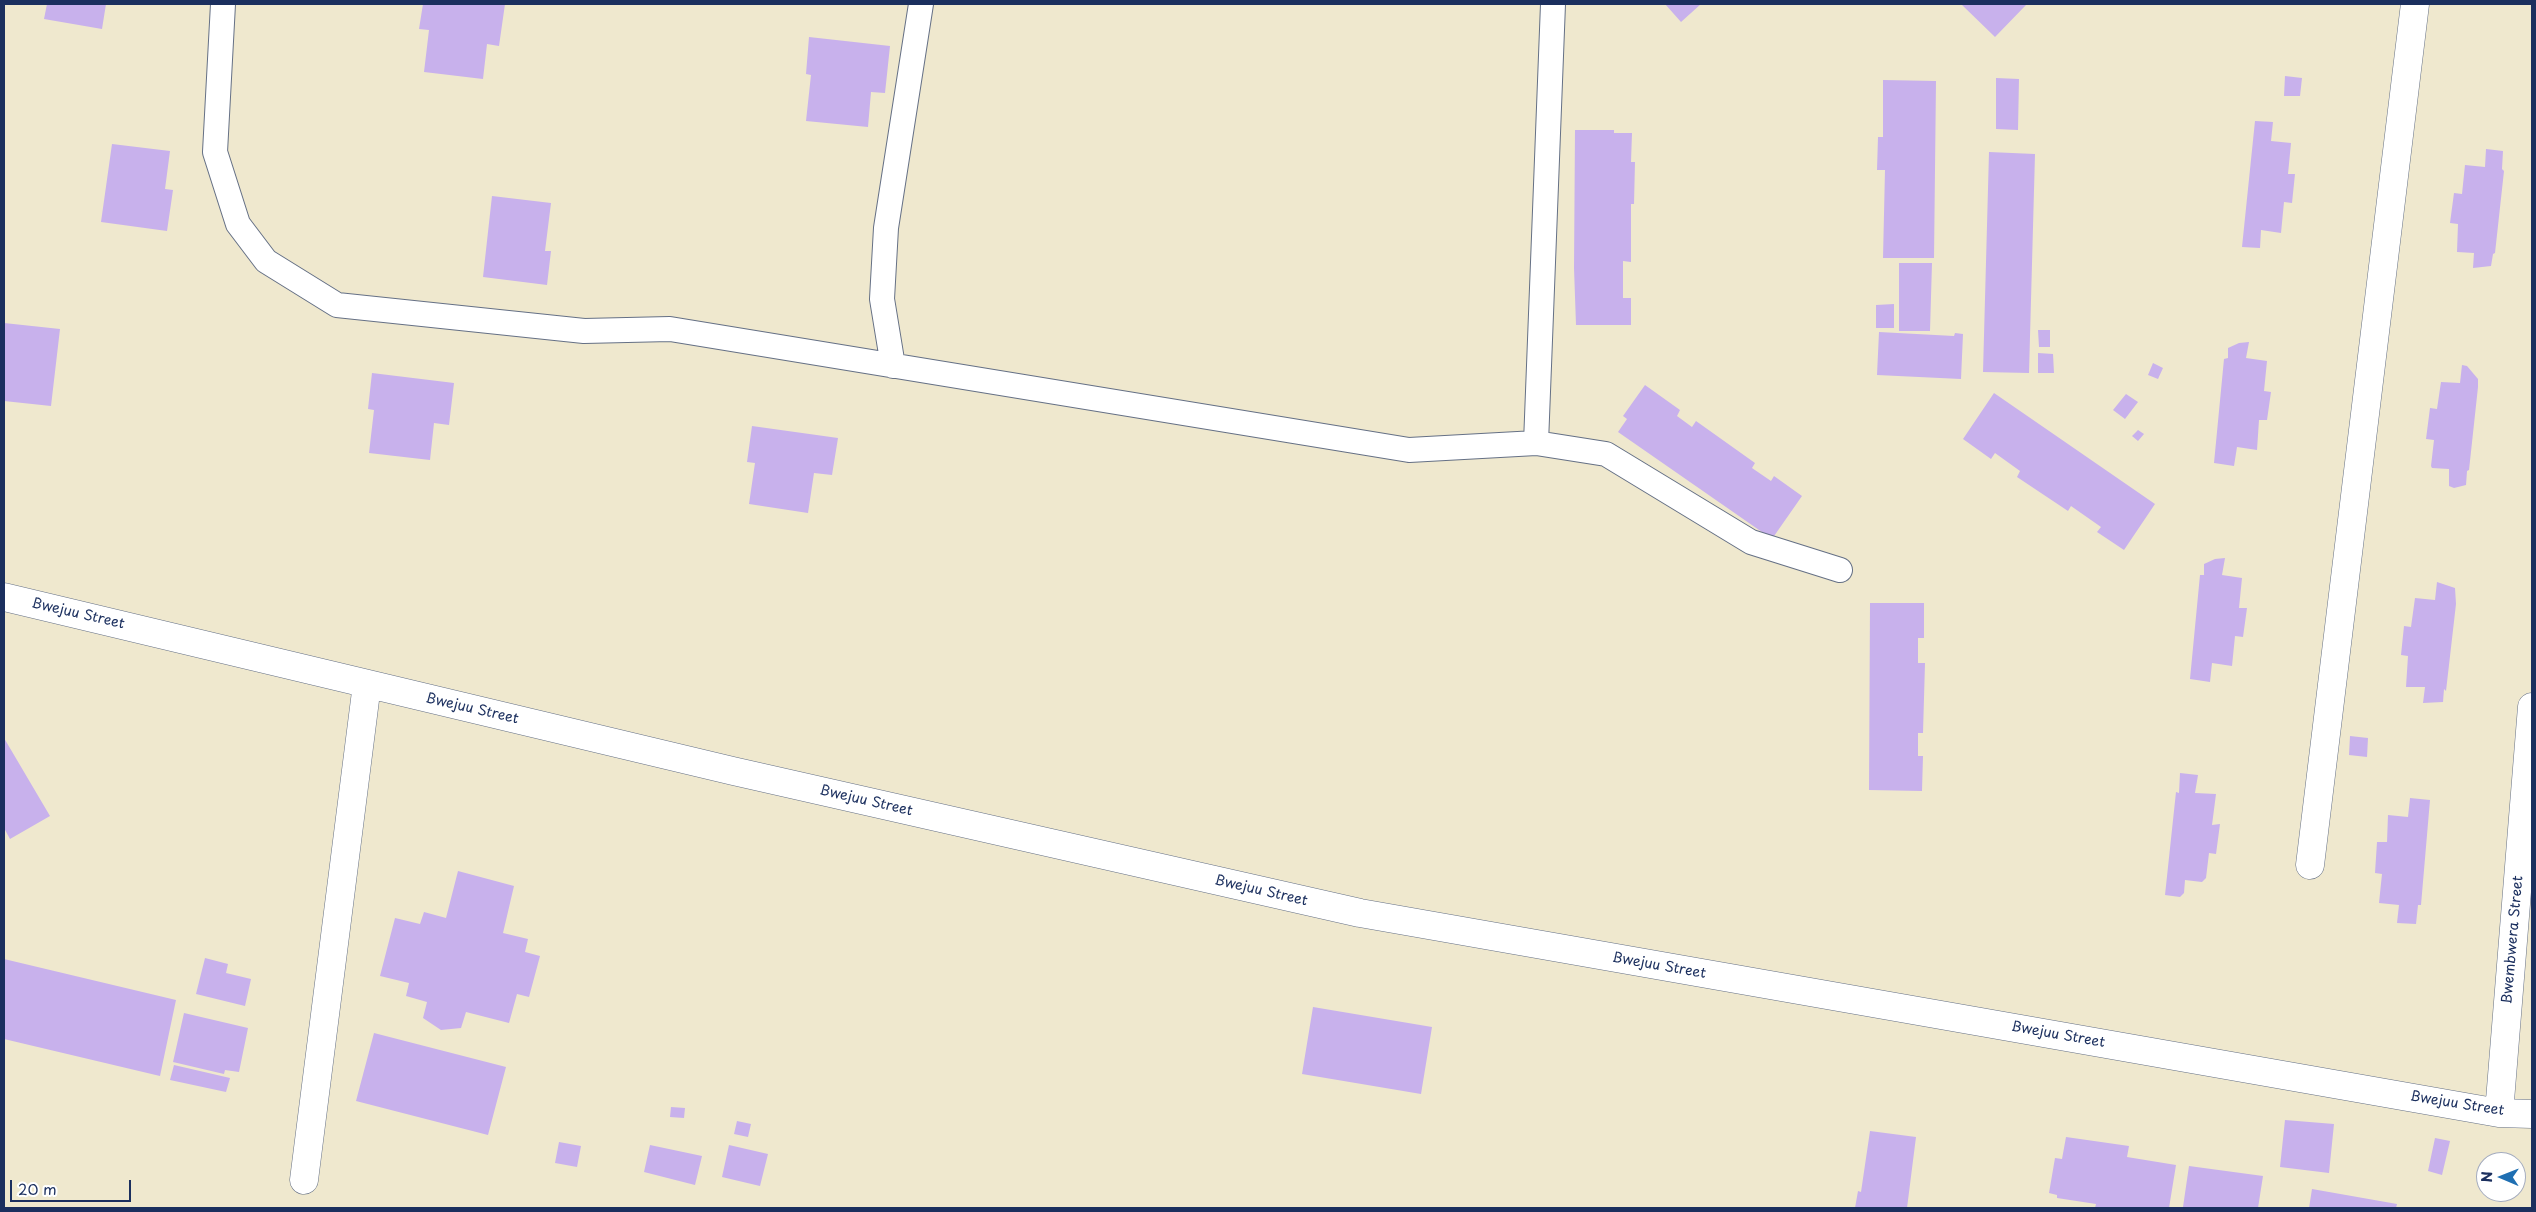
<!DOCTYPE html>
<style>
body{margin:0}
#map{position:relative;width:2536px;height:1212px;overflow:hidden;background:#efe8ce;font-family:"Playpen Sans",sans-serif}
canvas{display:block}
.frame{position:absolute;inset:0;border:5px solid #1b2f5e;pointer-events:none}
.north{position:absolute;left:2476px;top:1152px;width:50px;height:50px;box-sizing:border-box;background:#fff;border:1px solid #a4acbf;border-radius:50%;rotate:271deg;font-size:14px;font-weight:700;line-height:20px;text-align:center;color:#1b2f5e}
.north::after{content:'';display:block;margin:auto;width:18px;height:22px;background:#1f6fb2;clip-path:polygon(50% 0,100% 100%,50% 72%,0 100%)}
.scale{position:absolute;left:10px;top:1180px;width:121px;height:22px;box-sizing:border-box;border:2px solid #1b2f5e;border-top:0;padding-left:6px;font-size:15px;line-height:18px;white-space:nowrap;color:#1b2f5e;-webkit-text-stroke:4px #fff;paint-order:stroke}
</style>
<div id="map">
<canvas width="2536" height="1212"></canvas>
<div class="frame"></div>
<div class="north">N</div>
<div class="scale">20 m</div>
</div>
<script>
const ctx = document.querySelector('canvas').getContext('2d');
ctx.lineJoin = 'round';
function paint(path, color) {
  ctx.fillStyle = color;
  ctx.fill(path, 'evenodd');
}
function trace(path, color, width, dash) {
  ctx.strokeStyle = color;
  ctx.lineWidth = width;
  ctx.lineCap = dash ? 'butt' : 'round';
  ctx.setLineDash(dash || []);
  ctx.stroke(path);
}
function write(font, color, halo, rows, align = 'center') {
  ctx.font = font + ' "Playpen Sans",sans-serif';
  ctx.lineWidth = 4.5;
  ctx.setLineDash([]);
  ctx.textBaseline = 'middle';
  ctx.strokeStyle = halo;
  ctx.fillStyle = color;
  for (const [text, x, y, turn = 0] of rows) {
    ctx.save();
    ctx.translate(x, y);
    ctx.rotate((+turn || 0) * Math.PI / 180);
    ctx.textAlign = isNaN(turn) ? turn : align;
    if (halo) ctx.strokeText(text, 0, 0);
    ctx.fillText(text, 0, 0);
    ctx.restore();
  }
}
paint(new Path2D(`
 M47 4H106L102 29 44 19Z
 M423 4H505L499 46 487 44 483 79 424 72 429 30 419 29Z
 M1665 4H1701L1681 22Z
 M1961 4H2027L1995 37Z
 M809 37 890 46 885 93 871 92 868 127 806 121 811 75 806 74Z
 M2285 76 2302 78 2300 96H2284Z
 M1996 78 2019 79 2018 130 1996 129Z
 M1883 80 1936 81 1934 258H1883L1885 170H1877L1878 137H1883Z
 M2255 121 2273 122 2271 141 2291 143 2288 174H2295L2292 203 2284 202 2281 233 2261 230 2260 248 2242 247Z
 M1575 130H1614V133H1632L1631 162H1635L1634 204H1631V262L1623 261V298H1631V325H1576L1574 268Z
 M112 144 170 151 165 189 173 190 167 231 101 222Z
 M2486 149 2503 151 2502 169 2504 171 2495 253 2493 254 2491 266 2473 268 2474 253 2457 252 2458 224 2450 223 2454 193 2462 194 2465 165 2485 167Z
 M1989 152 2035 154 2029 373 1983 372Z
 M492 196 551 203 545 251H551L547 285 483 277Z
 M1899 263H1932L1930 331H1899Z
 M1894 304V328H1876V305Z
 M4 323 60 329 51 406 4 401Z
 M2038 330H2050V347H2039Z
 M1879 332 1954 336 1955 333 1963 334 1961 379 1877 375Z
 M2249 342 2246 358 2267 361 2264 391 2271 392 2267 420H2259L2257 450 2237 447 2234 466 2214 463 2224 359 2228 358V348L2239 343Z
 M2038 353 2053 354 2054 373H2038Z
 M2153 363 2163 368 2158 379 2148 375Z
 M2462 365 2467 366 2478 379V387L2469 470 2467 471 2466 485 2454 488 2449 486V469L2432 468 2431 466 2434 440 2426 439 2430 408 2437 409 2441 382 2460 383Z
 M372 373 454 383 449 425 434 423 430 460 369 453 374 410 368 409Z
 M1645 385 1680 410 1677 416 1692 427 1696 421 1755 463 1752 468 1771 481 1774 476 1802 496 1772 539 1618 432 1627 419 1623 416Z
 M1994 393 2155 504 2124 550 2097 532 2101 527 2071 506 2068 511 2017 477 2020 471 1995 453 1991 459 1963 439Z
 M2126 394 2138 402 2125 419 2113 410Z
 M752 426 838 438 832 475 814 473 808 513 749 504 755 463 747 462Z
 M2138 430 2144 434 2138 441 2132 436Z
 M2225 558 2222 575 2242 578 2239 608H2247L2243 637 2235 636 2232 666 2212 663 2210 682 2190 679 2200 575H2204V564L2215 559Z
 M2437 582 2455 588 2456 604 2446 691 2444 689 2443 702 2423 703 2425 687H2406L2408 656 2401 655 2404 626 2411 627 2415 598 2435 600Z
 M1870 603H1924V638H1918V663H1925L1923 733H1918V756H1923L1922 791 1869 790Z
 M2350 736 2368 738 2367 757 2349 755Z
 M4 738 50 816 10 839 4 828Z
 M2180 773 2198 775 2195 793 2216 794 2212 825 2220 824 2216 854 2209 853 2206 878 2202 882 2185 880 2184 893 2180 897 2165 895 2176 792 2179 793Z
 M2410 798 2430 800 2421 905H2418L2416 924 2397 923 2399 905 2379 903 2382 874 2375 873 2377 842H2387L2388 815 2408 817Z
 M458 871 514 886 503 933 528 939 525 952 540 956 529 997 517 994 509 1023 466 1012 461 1028 441 1030 423 1018 427 1002 406 996 409 983 380 976 395 918 420 924 424 912 446 918Z
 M205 958 228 964 226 973 251 979 245 1006 196 994Z
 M4 959 176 1000 160 1076 4 1039Z
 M1313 1007 1432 1027 1421 1094 1302 1074Z
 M184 1013 248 1028 239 1072 225 1070 224 1074 173 1062Z
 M374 1033 506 1067 488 1135 356 1101Z
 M174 1065 230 1078 226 1092 170 1080Z
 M671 1107 685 1108 684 1118 670 1117Z
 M2285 1120 2334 1124 2329 1173 2280 1167Z
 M737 1121 751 1124 748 1137 734 1134Z
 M1870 1131 1916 1137 1907 1208H1855L1858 1191 1861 1192Z
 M2066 1137 2129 1146 2127 1157 2176 1165 2169 1208H2095L2096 1204 2057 1198V1195L2049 1193 2055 1158 2062 1159Z
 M2435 1138 2450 1141 2442 1175 2428 1171Z
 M559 1142 581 1146 577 1167 555 1163Z
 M650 1145 702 1156 695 1185 644 1172Z
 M729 1145 768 1154 760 1186 722 1177Z
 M2189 1166 2263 1176 2258 1208 2183 1207Z
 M2312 1189 2397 1204 2396 1208H2309Z`), '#c8b1ec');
const service = new Path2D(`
 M223 4 215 152 238 224 266 261 337 305 584 331 670 329 1409 450 1536 443 1606 454 1751 542 1840 570
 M893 366 882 299 886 228 921 4
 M1536 443 1553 4`);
const minor = new Path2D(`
 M4 597 733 771 1360 913 2499 1113 2532 1114
 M2310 865 2415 4
 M2499 1113 2532 707
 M304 1180 367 684`);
trace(service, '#657085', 26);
trace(minor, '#657085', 29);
trace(service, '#fff', 24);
trace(minor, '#fff', 28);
write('14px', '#1b2f5e', '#fff', [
 ["Bwejuu Street",78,614,13],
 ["Bwejuu Street",472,709,13],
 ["Bwejuu Street",866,801,13],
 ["Bwejuu Street",1261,891,13],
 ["Bwembwera Street",2513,940,-85],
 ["Bwejuu Street",1659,966,10],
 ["Bwejuu Street",2058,1035,10],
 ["Bwejuu Street",2457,1104,9]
]);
</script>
